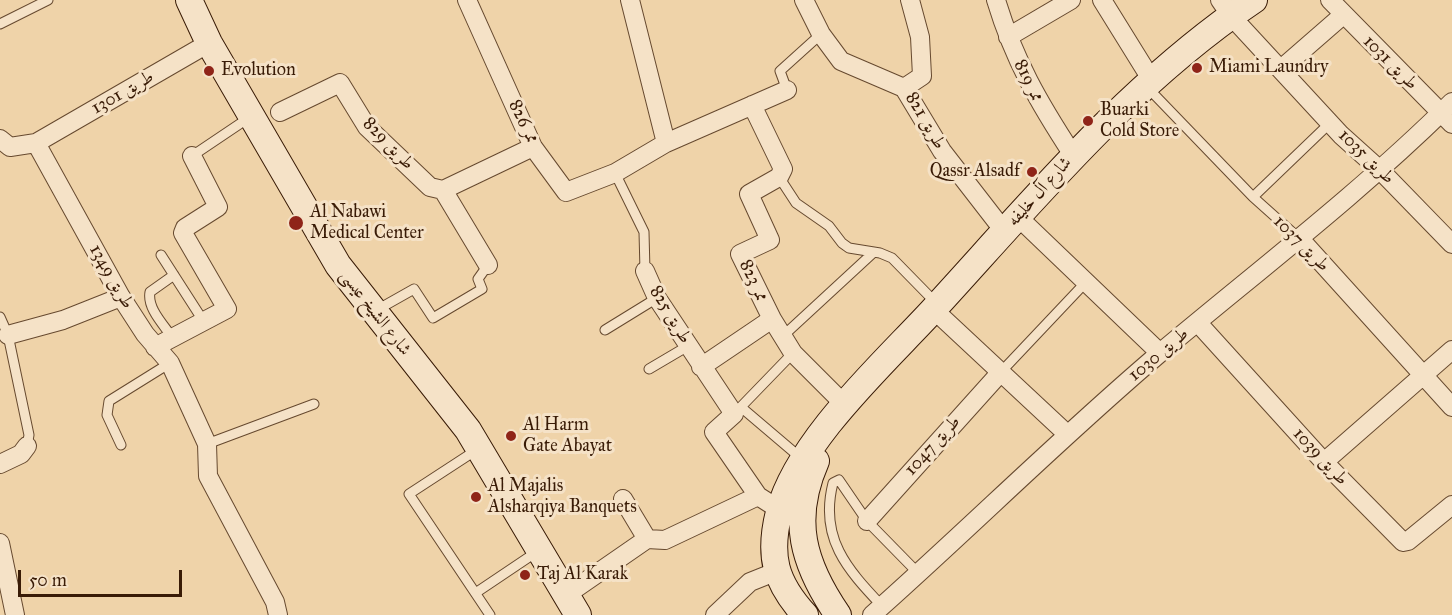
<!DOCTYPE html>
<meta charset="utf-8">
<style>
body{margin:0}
#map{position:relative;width:1452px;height:615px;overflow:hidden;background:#efd3a9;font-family:"IM FELL Great Primer",serif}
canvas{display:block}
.scale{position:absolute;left:18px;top:570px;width:164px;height:27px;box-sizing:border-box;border:3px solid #391b06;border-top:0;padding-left:8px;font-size:18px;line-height:21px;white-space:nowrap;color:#391b06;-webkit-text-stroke:4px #f5e2c7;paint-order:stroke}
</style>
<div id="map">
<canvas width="1452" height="615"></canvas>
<div class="scale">50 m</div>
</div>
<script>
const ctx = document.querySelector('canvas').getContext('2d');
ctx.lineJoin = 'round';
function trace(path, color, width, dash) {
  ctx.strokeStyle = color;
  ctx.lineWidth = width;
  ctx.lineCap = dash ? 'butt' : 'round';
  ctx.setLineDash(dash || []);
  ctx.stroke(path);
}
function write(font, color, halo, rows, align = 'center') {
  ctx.font = font + ' "IM FELL Great Primer",Amiri,serif';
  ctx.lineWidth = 6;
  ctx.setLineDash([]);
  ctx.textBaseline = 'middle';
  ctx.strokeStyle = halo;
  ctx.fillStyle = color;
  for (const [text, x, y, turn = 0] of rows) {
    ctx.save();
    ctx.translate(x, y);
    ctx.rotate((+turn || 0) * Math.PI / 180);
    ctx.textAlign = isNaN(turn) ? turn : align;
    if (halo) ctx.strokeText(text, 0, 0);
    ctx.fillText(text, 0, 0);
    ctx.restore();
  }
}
const lane = new Path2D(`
 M0 24 48 0
 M1147 87 1253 197 1301 240
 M787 90 780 71 821 34
 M192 156 250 117
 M615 173 644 232 645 271
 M779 177 796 203 829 226 842 243 849 248 880 253 892 258 937 304
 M1253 197 1330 123
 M161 255 204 322
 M375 311 414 289 433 318 482 289 478 279 488 265
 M0 317 8 335 29 435 27 446
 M605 330 657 298
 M783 336 874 252
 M172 337C163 324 147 308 150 292L174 275
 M649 369 688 346
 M1000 373 1086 282
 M742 408 802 459
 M734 414 793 353
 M207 444 314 404
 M121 445 107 415 109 401 170 363
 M478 449 409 494 490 615
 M477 592 538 551
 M882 606C847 569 819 538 833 483L839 480 867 521 918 573`);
const street = new Path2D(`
 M467 0 533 147 566 192 615 173 666 143 787 90
 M630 0 666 143
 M804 0 821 34 841 61 904 88
 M910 0 920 37 922 76 904 88 942 151 1004 231
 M996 0C1014 60 1039 103 1073 155
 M1102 0 1151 79
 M1220 0 1231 16 1341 135 1381 171 1452 244
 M1330 0 1452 124
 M1008 37 1071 0
 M1281 69 1343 15
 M752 105 783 169 779 177 749 194 770 240 740 254 772 319 793 353 845 405
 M280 112 340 83 367 127 430 187 443 190 488 265
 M0 139 10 147 36 143 209 43
 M36 143 121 297 145 334 170 363 207 444 208 476 275 602 278 615
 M443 190 533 147
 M1017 216 1160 353
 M1301 240 1452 407
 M645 271 657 298 734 414 714 432 758 496 780 510
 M933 309 1067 434
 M1198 323 1324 462 1403 542 1408 541 1452 505
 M8 335 63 320 121 297
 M155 347 227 309 183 233 185 228 218 207 192 156
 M701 367 772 319
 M1324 462 1452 350
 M0 464 21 454 27 446
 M623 499 647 539 665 540 758 496
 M867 521 1000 373
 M0 543 15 615
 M566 595 647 539
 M715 615 750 582 775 572
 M872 615C969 529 1061 437 1160 353 1259 270 1360 193 1452 102`);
const secondary = new Path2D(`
 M189 0 209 43 338 265 468 430 578 615
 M816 461C790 520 803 564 838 615
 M805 615C775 582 768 556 779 512 798 441 882 365 932 311 1033 201 1129 84 1254 0`);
trace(lane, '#66492f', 11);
trace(street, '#66492f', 20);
trace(secondary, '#391b06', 28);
trace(lane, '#f5e2c7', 9);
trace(street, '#f5e2c7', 18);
trace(secondary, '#f5e2c7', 26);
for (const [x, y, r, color] of [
 [1197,68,6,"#8f2418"],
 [209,71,6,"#8f2418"],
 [1088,121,6,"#8f2418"],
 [1032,172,6,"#8f2418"],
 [296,223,8,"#8f2418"],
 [511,436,6,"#8f2418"],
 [476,497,6,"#8f2418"],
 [525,575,6,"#8f2418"]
]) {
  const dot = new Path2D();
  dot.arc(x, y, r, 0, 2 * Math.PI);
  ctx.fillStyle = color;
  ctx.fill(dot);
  trace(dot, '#f5e2c7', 2);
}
write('18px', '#391b06', '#f5e2c7', [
 ["طريق 1031",1390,63,45],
 ["ممر 819",1028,81,64],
 ["طريق 1301",123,93,-30],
 ["طريق 821",925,121,60],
 ["ممر 826",523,122,64],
 ["طريق 829",388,144,46],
 ["طريق 1035",1366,157,44],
 ["شارع آل خليفه",1040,192,-48],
 ["طريق 1037",1301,244,45],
 ["طريق 1349",111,277,60],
 ["ممر 823",753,281,65],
 ["شارع الشيخ عيسى",375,313,52],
 ["طريق 825",670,315,59],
 ["طريق 1030",1159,355,-40],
 ["طريق 1047",933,446,-48],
 ["طريق 1039",1320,457,47]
]);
write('18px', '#391b06', '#f5e2c7', [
 ["Miami Laundry",1209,68],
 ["Evolution",221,71],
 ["Buarki",1100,111],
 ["Cold Store",1100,132],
 ["Qassr Alsadf",1020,172,"right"],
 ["Al Nabawi",310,213],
 ["Medical Center",310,234],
 ["Al Harm",523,426],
 ["Gate Abayat",523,447],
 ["Al Majalis",488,487],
 ["Alsharqiya Banquets",488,508],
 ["Taj Al Karak",537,575]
], 'left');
</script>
